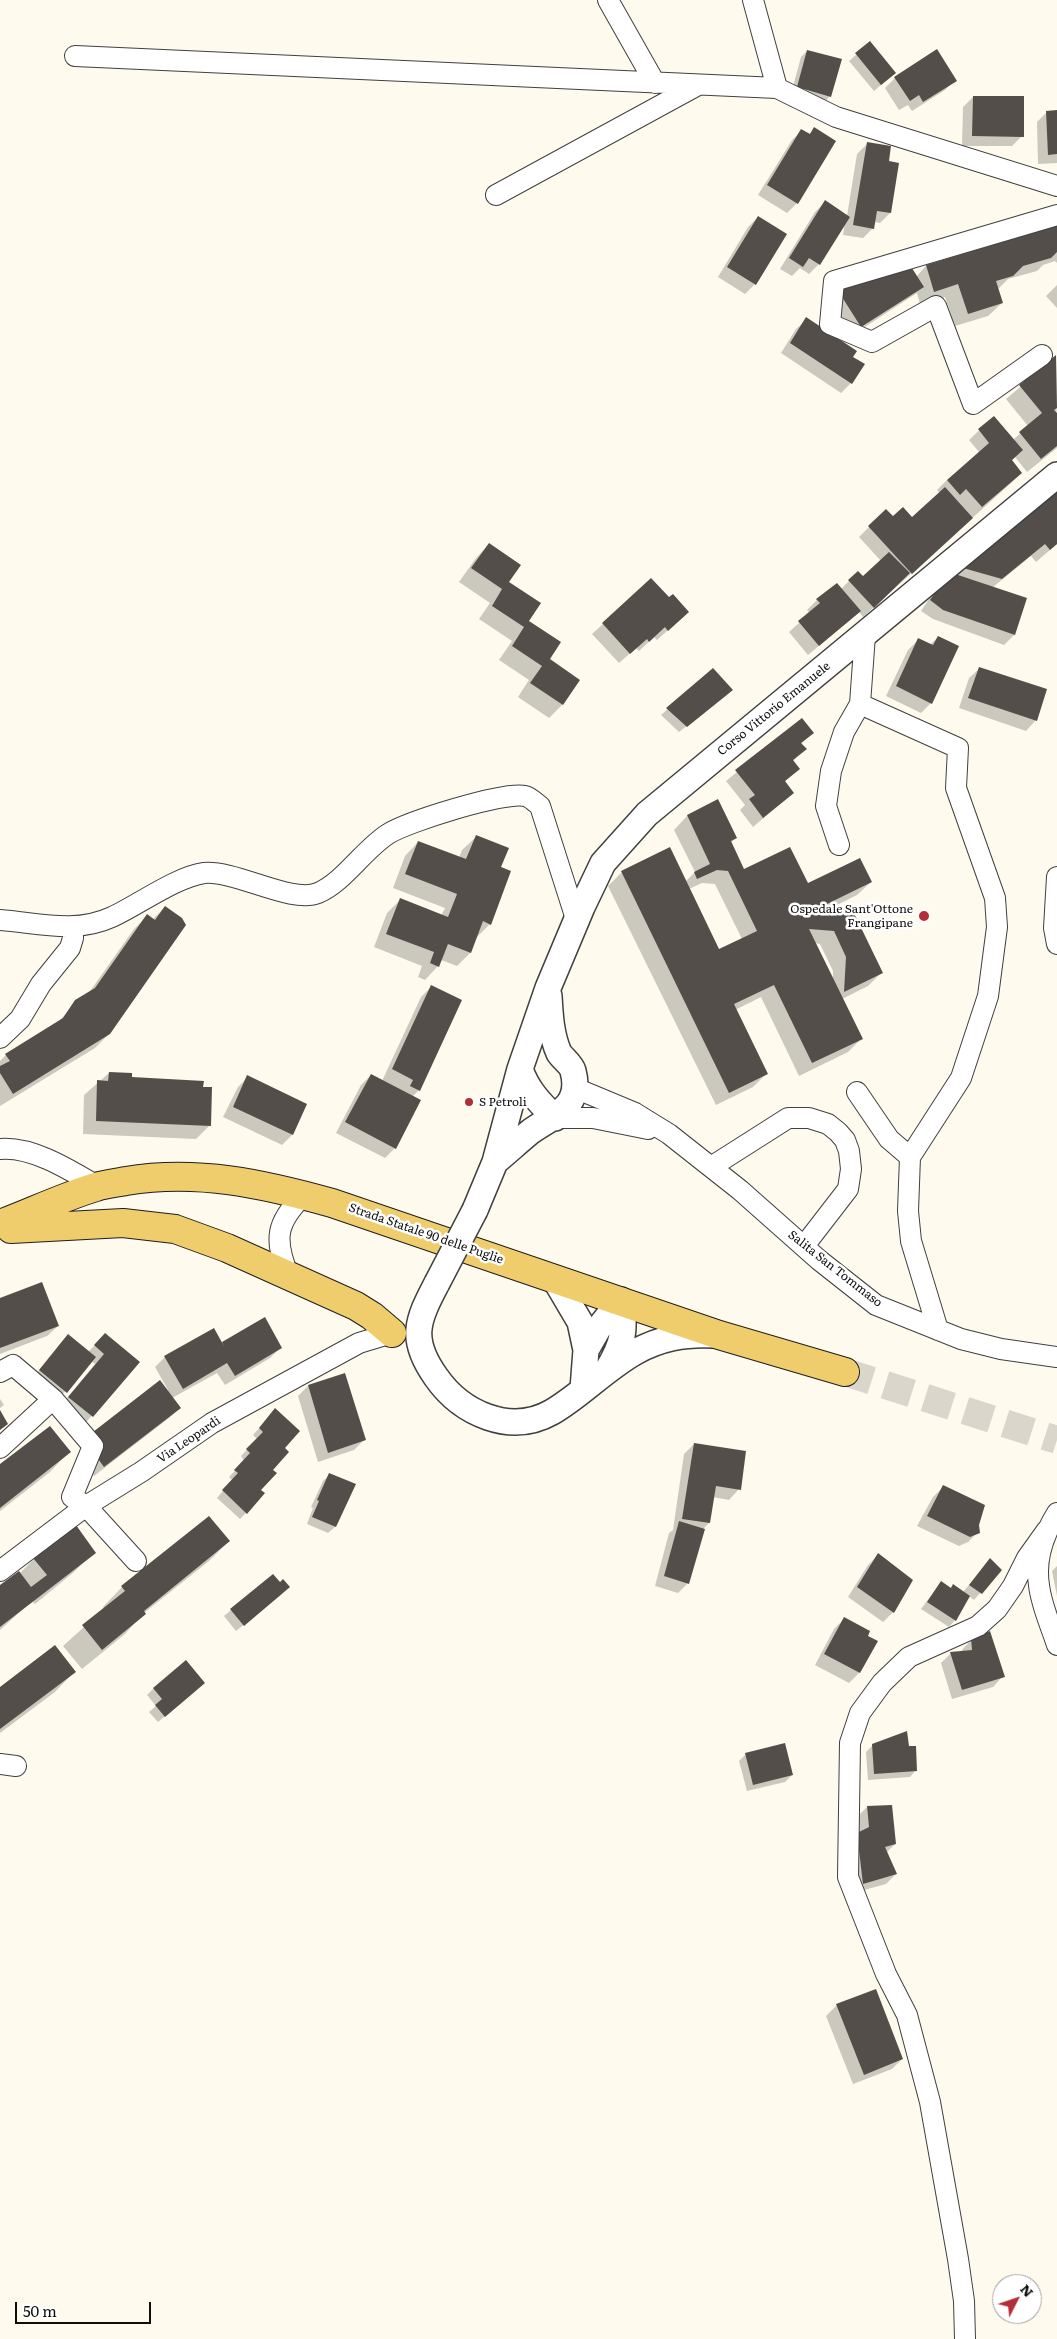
<!DOCTYPE html>
<style>
body{margin:0}
#map{position:relative;width:1057px;height:2339px;overflow:hidden;background:#fefaed;font-family:Literata,serif}
canvas{display:block}
.north{position:absolute;left:992px;top:2274px;width:50px;height:50px;box-sizing:border-box;background:#fff;border:1px solid #9e9e9e;border-radius:50%;rotate:49deg;font-size:14px;font-weight:700;line-height:20px;text-align:center;color:#0d0d0d}
.north::after{content:'';display:block;margin:auto;width:18px;height:22px;background:#b32e37;clip-path:polygon(50% 0,100% 100%,50% 72%,0 100%)}
.scale{position:absolute;left:15px;top:2302px;width:136px;height:22px;box-sizing:border-box;border:2px solid #0d0d0d;border-top:0;padding-left:6px;font-size:15px;line-height:18px;white-space:nowrap;color:#0d0d0d;-webkit-text-stroke:4px #fff;paint-order:stroke}
</style>
<div id="map">
<canvas width="1057" height="2339"></canvas>
<div class="north">N</div>
<div class="scale">50 m</div>
</div>
<script>
const ctx = document.querySelector('canvas').getContext('2d');
ctx.lineJoin = 'round';
function paint(path, color) {
  ctx.fillStyle = color;
  ctx.fill(path, 'evenodd');
}
function trace(path, color, width, dash) {
  ctx.strokeStyle = color;
  ctx.lineWidth = width;
  ctx.lineCap = dash ? 'butt' : 'round';
  ctx.setLineDash(dash || []);
  ctx.stroke(path);
}
function write(font, color, halo, rows, align = 'center') {
  ctx.font = font + ' Literata,serif';
  ctx.lineWidth = 5;
  ctx.setLineDash([]);
  ctx.textBaseline = 'middle';
  ctx.strokeStyle = halo;
  ctx.fillStyle = color;
  for (const [text, x, y, turn = 0] of rows) {
    ctx.save();
    ctx.translate(x, y);
    ctx.rotate((+turn || 0) * Math.PI / 180);
    ctx.textAlign = isNaN(turn) ? turn : align;
    if (halo) ctx.strokeText(text, 0, 0);
    ctx.fillText(text, 0, 0);
    ctx.restore();
  }
}
paint(new Path2D(`
 M870 43 888 79 874 91 849 61Z
 M807 51 830 96 824 103 791 94 801 57Z
 M895 78 955 80 945 90 912 111 908 105 899 110 885 88Z
 M973 97 1022 136 1012 146H962L963 107Z
 M1047 112H1057V163L1038 164 1037 122Z
 M815 129 797 203 787 213 758 195 792 140 802 130 808 135Z
 M867 144 887 162 890 213 880 223 874 222 873 228 863 238 843 235 845 222 819 264 809 274 800 268 792 276 780 269 815 212 825 202 847 216 857 154Z
 M758 217 755 284 745 294 718 277 748 227Z
 M1057 222V263L1055 261 1043 265 1037 271 1008 279 998 289 1002 303 988 316 955 326 945 297 920 304 917 293 851 336 826 297 916 277 926 266 1002 244 1009 237Z
 M1057 285V308L1046 296Z
 M807 319 852 357 851 383 841 393 781 353 796 329Z
 M1056 357 1057 448 1027 472 1015 457 1011 461 1021 473 1011 483 863 617 859 612 808 655 789 632 810 613 807 610 817 600 841 589 858 572 863 578 881 561 859 537 869 527 893 518H912L940 493 937 490 947 480 980 453 969 440 993 417 1013 440 1028 426 1006 399Z
 M1057 492V544L1036 562 1031 556 992 588 1026 599 1014 635 1004 645 933 619 921 611 939 584 956 576Z
 M489 544 548 660 578 680 562 705 549 718 518 697 529 680 499 660 512 641 479 619 490 603 459 582 476 558Z
 M651 580 677 622 657 640 654 637 639 651 636 648 619 663 592 634Z
 M938 637 931 703 921 713 886 696 908 650 918 640 930 645Z
 M980 668 1036 720 1026 731 959 708 969 678Z
 M713 669 725 696 679 732 661 715Z
 M802 719 812 733 801 744 805 749 793 761 799 769 784 782 793 793 753 827 740 810 745 805 726 781Z
 M718 801 736 838 730 843 744 871 807 885 871 882 857 895 833 907 881 973 868 986 842 999 861 1039 848 1052 799 1076 761 997 735 1010 766 1074 753 1087 716 1105 608 886 622 872 685 882 695 872 674 830 687 816ZM702 883 715 884 742 939 719 951 689 889ZM815 943 820 944 833 971V980Z
 M476 837 499 868 490 924 476 938 470 953 457 966 441 960 438 966 425 980 418 977 422 966 374 947 387 913 400 900 441 916 445 908 393 888 405 856 418 842 459 858 462 850Z
 M165 907 109 1034 95 1048 0 1106V1061L6 1055 57 1024 76 1001 88 994 134 929 147 916 152 920Z
 M431 987 419 1090 412 1097 395 1148 385 1158 336 1133 361 1085 371 1075 382 1081 421 997Z
 M109 1073 131 1079 202 1088 209 1126 196 1139 83 1134 84 1095Z
 M248 1077 306 1104 292 1135 282 1145 223 1117 238 1087Z
 M0 1300 58 1326 47 1336 0 1354Z
 M265 1319 280 1348 270 1358 225 1385 217 1373 172 1398 179 1408 169 1418 94 1476 84 1463 168 1390 155 1367 165 1357 221 1344Z
 M68 1336 88 1352 95 1345 138 1362 82 1427 59 1408 95 1364 91 1361 56 1402 30 1381Z
 M308 1386 364 1440 354 1450 318 1462 298 1396Z
 M0 1399 4 1405 0 1408Z
 M269 1417 283 1448 246 1513 240 1519 217 1498 232 1480 229 1477 244 1461 241 1456 257 1439 253 1435Z
 M694 1444 739 1489 729 1500 713 1497 709 1523 703 1529 688 1583 678 1593 655 1586 669 1533 673 1530 684 1454Z
 M69 1452 50 1472 0 1511V1466Z
 M330 1474 354 1484 335 1527 328 1533 307 1524 313 1508 311 1507 323 1481Z
 M943 1487 977 1525 978 1532 968 1542 959 1546 917 1526 933 1497Z
 M229 1541 209 1561 144 1613 125 1634 82 1669 63 1646 104 1609 103 1607 122 1587Z
 M94 1552 74 1572 35 1604 32 1601 0 1630V1586L19 1574 34 1559Z
 M878 1555 893 1612 883 1622 848 1597 868 1565Z
 M990 1560 1000 1570 974 1600 969 1596 955 1620 949 1627 921 1609 941 1582 950 1589 953 1585 963 1592Z
 M1057 1566V1596L1052 1571Z
 M282 1594 236 1631 224 1616 231 1610Z
 M844 1619 859 1673 849 1683 815 1665 834 1629Z
 M972 1639 1003 1676 993 1687 952 1699 941 1663 951 1653 962 1652V1650Z
 M74 1672 55 1692 0 1733V1688Z
 M154 1688 197 1690 158 1722 149 1712 156 1706 147 1695Z
 M873 1745 916 1770 910 1777 868 1780 866 1752Z
 M746 1754 792 1775 785 1782 747 1791 739 1761Z
 M867 1807 895 1844 886 1853 896 1874 886 1884 853 1893 859 1833 857 1817Z
 M875 1990 902 2059 892 2069 853 2084 826 2016 836 2006Z`), '#0003');
paint(new Path2D(`
 M870 41 896 73 881 85 855 53Z
 M937 49 957 81 923 102 919 95 910 101 894 77Z
 M807 50 842 59 831 97 797 87Z
 M973 96H1024V137L972 136Z
 M1057 110V154L1048 155 1046 111Z
 M814 127 836 141 798 204 767 185 801 129 810 134Z
 M867 142 891 146 889 161 899 163 891 213 877 211 874 229 853 225Z
 M825 200 850 217 820 265 809 258 803 267 789 258Z
 M758 216 787 234 756 285 727 267Z
 M1057 221V252L1051 258 1023 266 1013 276 996 281 1003 303 968 314 958 284 934 292 926 265 1009 240 1008 236Z
 M903 254 924 287 861 327 835 286Z
 M806 317 857 351 853 357 865 364 852 384 790 343Z
 M1056 355 1057 408 1054 410 1057 413V446L1041 459 1019 432 1042 413 1019 385Z
 M994 416 1023 450 1012 460 1022 473 982 507 966 489 960 495 947 480 989 443 978 429Z
 M945 487 973 518 912 574 868 526 886 509 893 516 903 507 912 517Z
 M1057 490V544L1050 550 1045 544 1002 579 963 568Z
 M489 543 521 565 509 582 541 603 529 621 561 642 550 659 580 680 563 705 530 683 542 666 512 646 524 627 492 606 502 589 471 568Z
 M889 552 910 573 874 608 848 580 858 571 863 576Z
 M949 572 1027 598 1015 635 943 610 930 600Z
 M651 578 669 597 673 594 689 612 668 631 665 627 649 642 647 639 630 654 602 623Z
 M837 583 861 611 819 646 798 621 820 603 816 599Z
 M938 636 959 646 932 704 896 686 918 638 933 645Z
 M979 667 1047 689 1037 721 968 698Z
 M713 668 733 690 687 727 666 708Z
 M802 718 814 733 801 743 807 749 793 760 800 769 785 781 794 793 763 818 749 799 755 795 735 770Z
 M718 799 737 838 731 841 744 869 790 847 808 883 860 858 872 882 825 905 851 907 883 973 844 992 846 957 834 931 809 929 863 1039 812 1063 774 985 734 1004 768 1074 729 1093 621 871 670 847 719 949 757 931 728 871 717 870 697 879 694 872 710 864 687 815Z
 M476 835 509 848 501 867 511 871 491 925 483 921 471 953 448 944 439 967 430 963 434 952 386 934 400 898 448 917 457 894 405 874 418 841 466 859Z
 M165 906 182 918 186 925 110 1034 13 1094 0 1073V1066L10 1061 5 1054 63 1018 75 1000 95 988 147 914 155 920Z
 M431 985 462 1000 420 1091 410 1086 413 1080 392 1069Z
 M109 1072 132 1073V1077L204 1081 203 1087H212L211 1126 96 1121 97 1080 108 1081Z
 M371 1074 421 1100 396 1149 345 1122Z
 M247 1075 307 1104 293 1135 233 1107Z
 M42 1282 59 1326 0 1348V1298Z
 M265 1317 282 1348 235 1376 227 1363 183 1389 164 1356 214 1328 225 1348 222 1342Z
 M105 1333 140 1362 93 1417 68 1397 104 1354 94 1345Z
 M68 1334 96 1357 67 1393 39 1370Z
 M345 1373 366 1440 328 1453 308 1385Z
 M160 1380 181 1408 104 1467 93 1452V1432Z
 M275 1408 300 1431 285 1448 289 1452 273 1470 277 1473 261 1490 265 1493 247 1514 222 1490 238 1473 234 1470 250 1453 246 1449 263 1432 259 1428Z
 M0 1410 8 1424 0 1430Z
 M50 1426 71 1452 0 1508V1464Z
 M694 1443 746 1451 741 1490 716 1486 710 1523 682 1519Z
 M329 1473 356 1484 336 1527 312 1517 319 1501 317 1500Z
 M943 1485 985 1505 979 1525 980 1533 970 1537 927 1516Z
 M209 1516 230 1541 144 1611 146 1614 102 1650 82 1625 125 1591 121 1586Z
 M679 1521 705 1529 689 1584 664 1576Z
 M76 1525 96 1553 0 1627V1585L19 1571 31 1587 47 1575 33 1558Z
 M878 1553 913 1580 894 1613 857 1587Z
 M990 1558 1002 1570 982 1594 969 1585Z
 M273 1574 280 1582 283 1579 290 1587 244 1626 230 1609Z
 M941 1581 951 1588 953 1584 970 1596 956 1621 927 1602Z
 M844 1617 870 1631 868 1636 878 1641 860 1673 824 1654Z
 M990 1631 1005 1677 962 1690 950 1652 972 1650 971 1638Z
 M55 1645 76 1672 0 1729V1687Z
 M186 1660 205 1683 165 1717 155 1705 162 1699 153 1688Z
 M907 1731 909 1746H916L917 1771 874 1774 872 1744Z
 M785 1743 793 1775 753 1785 745 1753Z
 M892 1805 896 1844 885 1847 897 1874 863 1884 857 1833 869 1827 867 1806Z
 M876 1989 903 2059 864 2075 836 2004Z`), '#544e4a');
trace(new Path2D(`
 M845 1372 1057 1440`), '#dad6cb', 28, [28, 14]);
const minor = new Path2D(`
 M608 0 655 83
 M753 0 777 88
 M75 56 777 88 836 117 1057 186
 M496 195 698 85
 M1042 355 973 404 936 306 872 342 830 324 834 281 1057 215
 M860 704 958 748 956 788 995 898 997 927 988 996 961 1078 910 1157 908 1211 911 1241 938 1330
 M839 845 826 806 831 771 844 732 860 704 865 635
 M1057 877 1054 928 1057 944
 M0 920C39 923 75 934 112 917 138 905 176 877 204 873 236 870 291 904 318 893 344 882 363 850 388 834 407 822 504 791 525 796 530 797 536 803 540 806L576 919
 M0 1038 20 1019 41 984 70 948 73 938V928
 M575 1088 635 1113 669 1134 740 1190 819 1260 876 1305 961 1339 1001 1349 1057 1357
 M857 1092 889 1139 910 1157
 M555 1118H593L648 1129
 M0 1149C32 1146 70 1170 97 1186
 M711 1167 788 1118H809L828 1124 838 1132 845 1140 849 1151 851 1169 848 1189 804 1246
 M289 1277C274 1240 275 1223 304 1195
 M0 1372 13 1365 53 1399 93 1446 72 1497 86 1506 136 1561
 M0 1448 53 1399
 M1057 1513C1044 1534 1035 1560 1039 1585 1041 1605 1051 1626 1057 1645
 M0 1571 86 1506 141 1472 212 1423 359 1343 392 1333
 M0 1764 16 1766
 M965 2339 964 2301 958 2259 930 2102 907 2015 886 1974 848 1877 850 1743 860 1713 882 1683 909 1657 978 1626 997 1609 1013 1586 1027 1558 1047 1530`);
const tertiary = new Path2D(`
 M520 1069C527 1090 540 1103 555 1118
 M495 1162C507 1152 518 1142 530 1132 552 1116 583 1108 573 1071 571 1064 563 1059 559 1053 551 1035 550 1014 549 996
 M475 1210 495 1162 520 1069 548 988 582 907 603 863 647 814 1057 475
 M554 1278 580 1322 586 1350 583 1389
 M437 1283C417 1321 409 1339 436 1377 461 1413 510 1436 552 1412 581 1395 605 1369 635 1352 661 1338 683 1334 712 1335
 M586 1350 598 1329 621 1300
 M608 1369C623 1343 626 1331 621 1300`);
const primary = new Path2D(`
 M0 1224C32 1212 63 1197 96 1187 105 1184 116 1183 126 1181 197 1169 264 1184 332 1203L719 1335 845 1372
 M11 1229 123 1223 175 1229 227 1248 356 1306 372 1316 392 1333`);
trace(minor, '#404040', 22);
trace(tertiary, '#404040', 28);
trace(primary, '#1e1e1e', 30);
trace(minor, '#fff', 20);
trace(tertiary, '#fff', 25);
trace(primary, '#efcc6c', 28);
const tertiaryBridge = new Path2D(`
 M437 1283 475 1210`);
trace(tertiaryBridge, '#404040', 28, []);
trace(tertiaryBridge, '#fff', 25);
for (const [x, y, r, color] of [
 [924,916,6,"#b32e37"],
 [469,1102,5,"#b32e37"]
]) {
  const dot = new Path2D();
  dot.arc(x, y, r, 0, 2 * Math.PI);
  ctx.fillStyle = color;
  ctx.fill(dot);
  trace(dot, '#fff', 2);
}
write('12px', '#0d0d0d', '#fff', [
 ["Corso Vittorio Emanuele",774,709,-39],
 ["Strada Statale 90 delle Puglie",426,1234,19],
 ["Salita San Tommaso",835,1269,38],
 ["Via Leopardi",189,1440,-34]
]);
write('12px', '#0d0d0d', '#fff', [
 ["Ospedale Sant'Ottone",913,909],
 ["Frangipane",913,923],
 ["S Petroli",479,1102,"left"]
], 'right');
</script>
